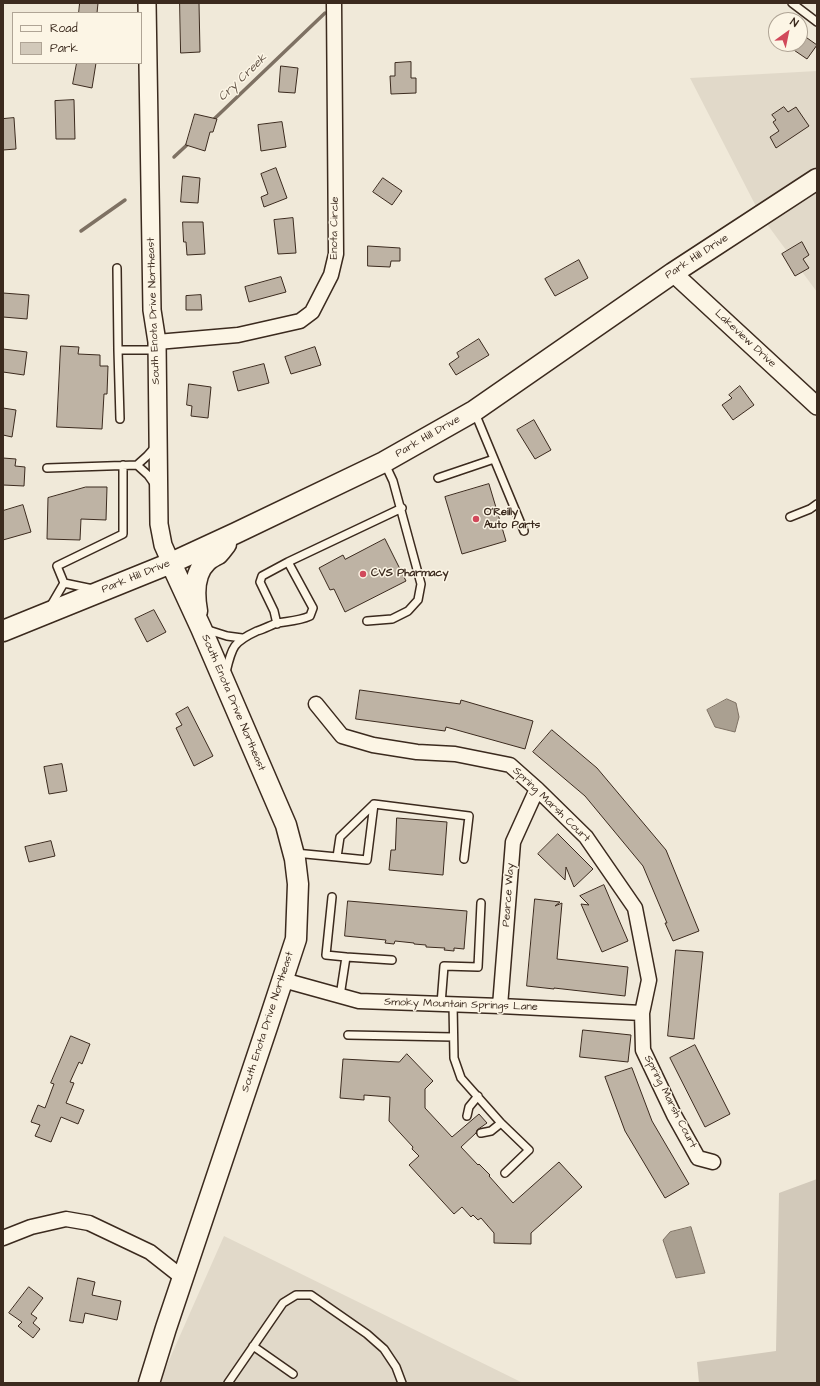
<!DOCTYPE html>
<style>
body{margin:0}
#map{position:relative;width:820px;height:1386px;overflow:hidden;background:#f0e9d9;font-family:"Architects Daughter",sans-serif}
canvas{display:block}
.frame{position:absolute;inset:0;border:4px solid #3b2a1e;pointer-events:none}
.legend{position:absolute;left:12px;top:12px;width:130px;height:52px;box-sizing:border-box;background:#fcf5e5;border:1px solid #afa495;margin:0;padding:5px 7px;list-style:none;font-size:12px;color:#3b2a1e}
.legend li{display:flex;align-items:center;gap:8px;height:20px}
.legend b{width:20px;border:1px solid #afa495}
.north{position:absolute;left:768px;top:12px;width:40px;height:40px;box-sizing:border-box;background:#fcf5e5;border:1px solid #afa495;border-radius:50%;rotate:33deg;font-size:11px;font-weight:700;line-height:16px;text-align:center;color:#3b2a1e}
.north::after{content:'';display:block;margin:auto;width:14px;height:18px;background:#d1495b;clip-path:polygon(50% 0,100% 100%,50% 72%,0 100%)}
</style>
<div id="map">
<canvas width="820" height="1386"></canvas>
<div class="frame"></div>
<ul class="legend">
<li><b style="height:5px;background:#fcf5e5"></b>Road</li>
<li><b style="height:11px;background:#d2c9ba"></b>Park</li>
</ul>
<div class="north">N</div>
</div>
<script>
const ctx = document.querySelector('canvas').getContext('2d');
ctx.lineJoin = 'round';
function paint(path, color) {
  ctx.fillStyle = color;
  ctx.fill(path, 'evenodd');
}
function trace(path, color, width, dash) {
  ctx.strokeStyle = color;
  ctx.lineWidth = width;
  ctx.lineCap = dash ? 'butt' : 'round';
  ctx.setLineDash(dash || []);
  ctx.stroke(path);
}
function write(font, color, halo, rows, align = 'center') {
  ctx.font = font + ' "Architects Daughter",sans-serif';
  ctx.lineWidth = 3;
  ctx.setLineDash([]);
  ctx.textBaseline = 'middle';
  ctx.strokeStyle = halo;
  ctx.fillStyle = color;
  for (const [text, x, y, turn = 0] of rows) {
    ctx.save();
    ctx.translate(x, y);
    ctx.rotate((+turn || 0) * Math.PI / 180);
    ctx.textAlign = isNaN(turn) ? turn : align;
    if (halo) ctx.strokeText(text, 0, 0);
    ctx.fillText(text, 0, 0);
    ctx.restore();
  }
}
paint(new Path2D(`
 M817 71V292L761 216 690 78Z
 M224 1236 523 1383H159Z`), '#e1d9c9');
paint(new Path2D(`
 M817 1179V1383H699L697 1362 776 1351 779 1193Z`), '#d2c9ba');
const water = new Path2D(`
 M727 699 736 703 739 717 735 732 715 727 707 710Z
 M691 1227 705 1273 676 1278 663 1240 670 1232Z`);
paint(water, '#aaa091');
trace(water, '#7e7163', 1);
trace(new Path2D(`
 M211 122 325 13
 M174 157 189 143
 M81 231 125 200`), '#7e7163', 3.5);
const building = new Path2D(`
 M80 3H98L97 13H79Z
 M180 3H199L200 52 181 53Z
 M800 33 817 45 807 59 785 44H800Z
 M411 62V78H416V93L391 94 390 76H395V63Z
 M77 63H96L92 88 73 84Z
 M281 66 298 68 295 93 279 92Z
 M74 100 75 139H56L55 101Z
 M784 107 788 112 796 107 809 126 776 148 770 137 779 131 773 122 776 120 772 115Z
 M195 114 217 119 213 132H210L205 151 186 145Z
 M14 118 16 149 3 150V119Z
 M282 122 286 147 261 151 258 125Z
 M276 168 287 198 264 207 261 197 268 194 261 174Z
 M183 176 200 178 198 203 181 202Z
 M383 178 402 191 392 205 373 192Z
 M293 218 296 253 278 254 274 220Z
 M183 222H203L205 254 187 255 186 242H184Z
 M802 242 809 255 803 259 809 268 795 276 782 254Z
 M368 246 400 248V261H391L390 267 368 266Z
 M579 260 588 278 555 296 545 279Z
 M281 277 286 292 249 302 245 287Z
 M3 293 29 295 27 319 3 317Z
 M201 295 202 310H186V296Z
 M479 339 489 355 456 375 449 364 459 357 457 353Z
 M61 346 79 347 78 354 100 355V366H108L107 394H104L102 429 57 427Z
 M315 347 321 365 291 374 285 357Z
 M3 349 27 352 24 375 3 372Z
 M264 364 269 383 238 391 233 372Z
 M189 384 211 387 208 418 191 416 192 406 187 405Z
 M740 386 754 405 733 420 722 405 732 398 729 395Z
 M3 408 16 410 12 437 3 435Z
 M534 420 551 450 535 459 517 430Z
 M3 458 16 459 15 466 25 467 24 486 3 485Z
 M489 484 506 541 462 554 445 497Z
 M86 487H107L106 520 81 519 80 540 47 539 48 498Z
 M23 505 31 532 3 540V511Z
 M385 539 406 581 345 612 334 589 330 590 319 568 343 555 345 559Z
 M154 610 166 632 147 642 135 619Z
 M360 690 460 704 461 700 533 721 525 749 446 727 445 731 356 719Z
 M188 707 213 756 194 766 176 728 182 725 176 714Z
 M552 730 597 768 666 850 699 931 673 941 665 923H667L643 866 585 796 533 752Z
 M62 764 67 791 49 794 44 767Z
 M397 818 447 822 443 875 389 870 391 850H395Z
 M558 834 593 869 574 887 566 867 565 880 538 854Z
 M51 841 55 856 29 862 25 847Z
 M604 885 628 941 602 952 581 904 589 905 580 896Z
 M535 899 560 902 555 906 562 903 557 959 628 967 625 996 554 988V989L527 986Z
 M348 901 467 911 464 949 454 948V951L444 950 445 948 426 947V945L414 944V943L395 941 394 944 385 943 386 940 345 936Z
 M676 950 703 952 694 1039 668 1036Z
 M583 1030 631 1035 628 1062 580 1057Z
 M71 1036 90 1044 82 1064 79 1062 70 1082 74 1083 66 1103 84 1110 78 1124 61 1117 51 1142 35 1136 40 1125 31 1122 38 1105 45 1108 54 1084 51 1083Z
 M695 1045 730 1114 705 1127 670 1058Z
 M407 1054 433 1081 425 1089V1108L452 1137 479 1114 487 1123 477 1130 476 1133 461 1147 478 1165 479 1164 490 1175 489 1176 513 1203 559 1162 582 1187 531 1233V1244L494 1243V1233L481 1218 478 1220 473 1215 471 1217 462 1207 454 1214 409 1165 419 1156 412 1149 413 1147 389 1121 390 1097 364 1095V1100L340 1098 343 1059 399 1062Z
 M632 1068 652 1121 689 1184 665 1198 625 1131 605 1077Z
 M78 1278 95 1282 92 1295 121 1301 117 1320 85 1313 83 1323 70 1321Z
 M29 1287 43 1298 31 1314 37 1318 33 1323 40 1329 33 1338 18 1326 22 1322 9 1313Z`);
paint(building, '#beb3a4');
trace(building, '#3b2a1e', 1);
const service = new Path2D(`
 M792 3 817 22
 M117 268 118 350H157
 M118 350 120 419
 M475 413 524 531
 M137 465 148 475 155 485
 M47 468 137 465 147 456 155 447
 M438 478 494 459
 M790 517 810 509 817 504
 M64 583 93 589
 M50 607 64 583 57 566 123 534V465
 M367 621 392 619 408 611 418 600 421 584 393 481 385 464
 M277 624 274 611 260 582 262 576 288 562 402 508
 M205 629 227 636 242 638
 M226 672C232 647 233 642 257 631 264 629 271 625 277 623 289 621 299 621 310 616L313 608 288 562
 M295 853 337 857 340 837 374 804 469 816 464 859
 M337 857 367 860 374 804
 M332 897 326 955 346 957
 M340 996 346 957 392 960
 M441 1004 444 966 478 967 481 903
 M453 1004 454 1058 461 1078 501 1123 529 1150 505 1173
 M348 1035 453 1037
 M467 1116 469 1107 478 1096
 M481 1133 491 1131 501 1123
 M253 1346 293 1374
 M228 1383 283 1303 296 1295H311L367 1334 384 1349 396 1367 402 1383`);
const minor = new Path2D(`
 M157 342 238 335 300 321 312 312 331 275 336 254 334 3
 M316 704 342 736 373 745 417 752 455 754 510 765 537 789 586 837 635 908 649 980 642 1013 643 1050 674 1115 698 1158 713 1162
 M283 980 359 1001 500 1006 642 1013
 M500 1006 513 842 537 789
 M3 1238 31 1227 66 1219 89 1223 150 1252 183 1278`);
const tertiary = new Path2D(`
 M147 3 152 310 157 342 159 524 163 545 171 563
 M673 273 817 406`);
const secondary = new Path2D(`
 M197 611C194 594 194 573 207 561 210 558 214 556 218 554 221 551 223 548 226 544
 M3 631 171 563 236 533 384 462 474 411 673 273 817 179
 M149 1383 166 1328 268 1024 296 939 298 884 295 859 286 825 201 628 171 563`);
trace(service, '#3b2a1e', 10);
trace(minor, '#3b2a1e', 17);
trace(tertiary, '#3b2a1e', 20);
trace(secondary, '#3b2a1e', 23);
trace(service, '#fcf5e5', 7);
trace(minor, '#fcf5e5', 14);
trace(tertiary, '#fcf5e5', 17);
trace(secondary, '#fcf5e5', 20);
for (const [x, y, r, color] of [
 [476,519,4,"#d1495b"],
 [363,574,4,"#d1495b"]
]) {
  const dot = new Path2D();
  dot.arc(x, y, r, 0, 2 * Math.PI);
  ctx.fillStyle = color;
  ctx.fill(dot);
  trace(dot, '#fcf5e5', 1.5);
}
write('11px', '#3b2a1e', '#fcf5e5', [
 ["Enota Circle",335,228,-89],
 ["Park Hill Drive",697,257,-33],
 ["South Enota Drive Northeast",154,311,-92],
 ["Lakeview Drive",745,339,43],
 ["Park Hill Drive",428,437,-30],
 ["Park Hill Drive",136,577,-22],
 ["South Enota Drive Northeast",233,703,67],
 ["Spring Marsh Court",551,805,44],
 ["Pearce Way",509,895,-86],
 ["Smoky Mountain Springs Lane",461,1005,2],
 ["South Enota Drive Northeast",268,1022,-72],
 ["Spring Marsh Court",670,1102,63]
]);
write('bold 11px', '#3b2a1e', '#fcf5e5', [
 ["O'Reilly",484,513],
 ["Auto Parts",484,526],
 ["CVS Pharmacy",371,574]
], 'left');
write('italic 12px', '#625346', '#fcf5e5', [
 ["Cry Creek",243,78,-44]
]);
</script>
